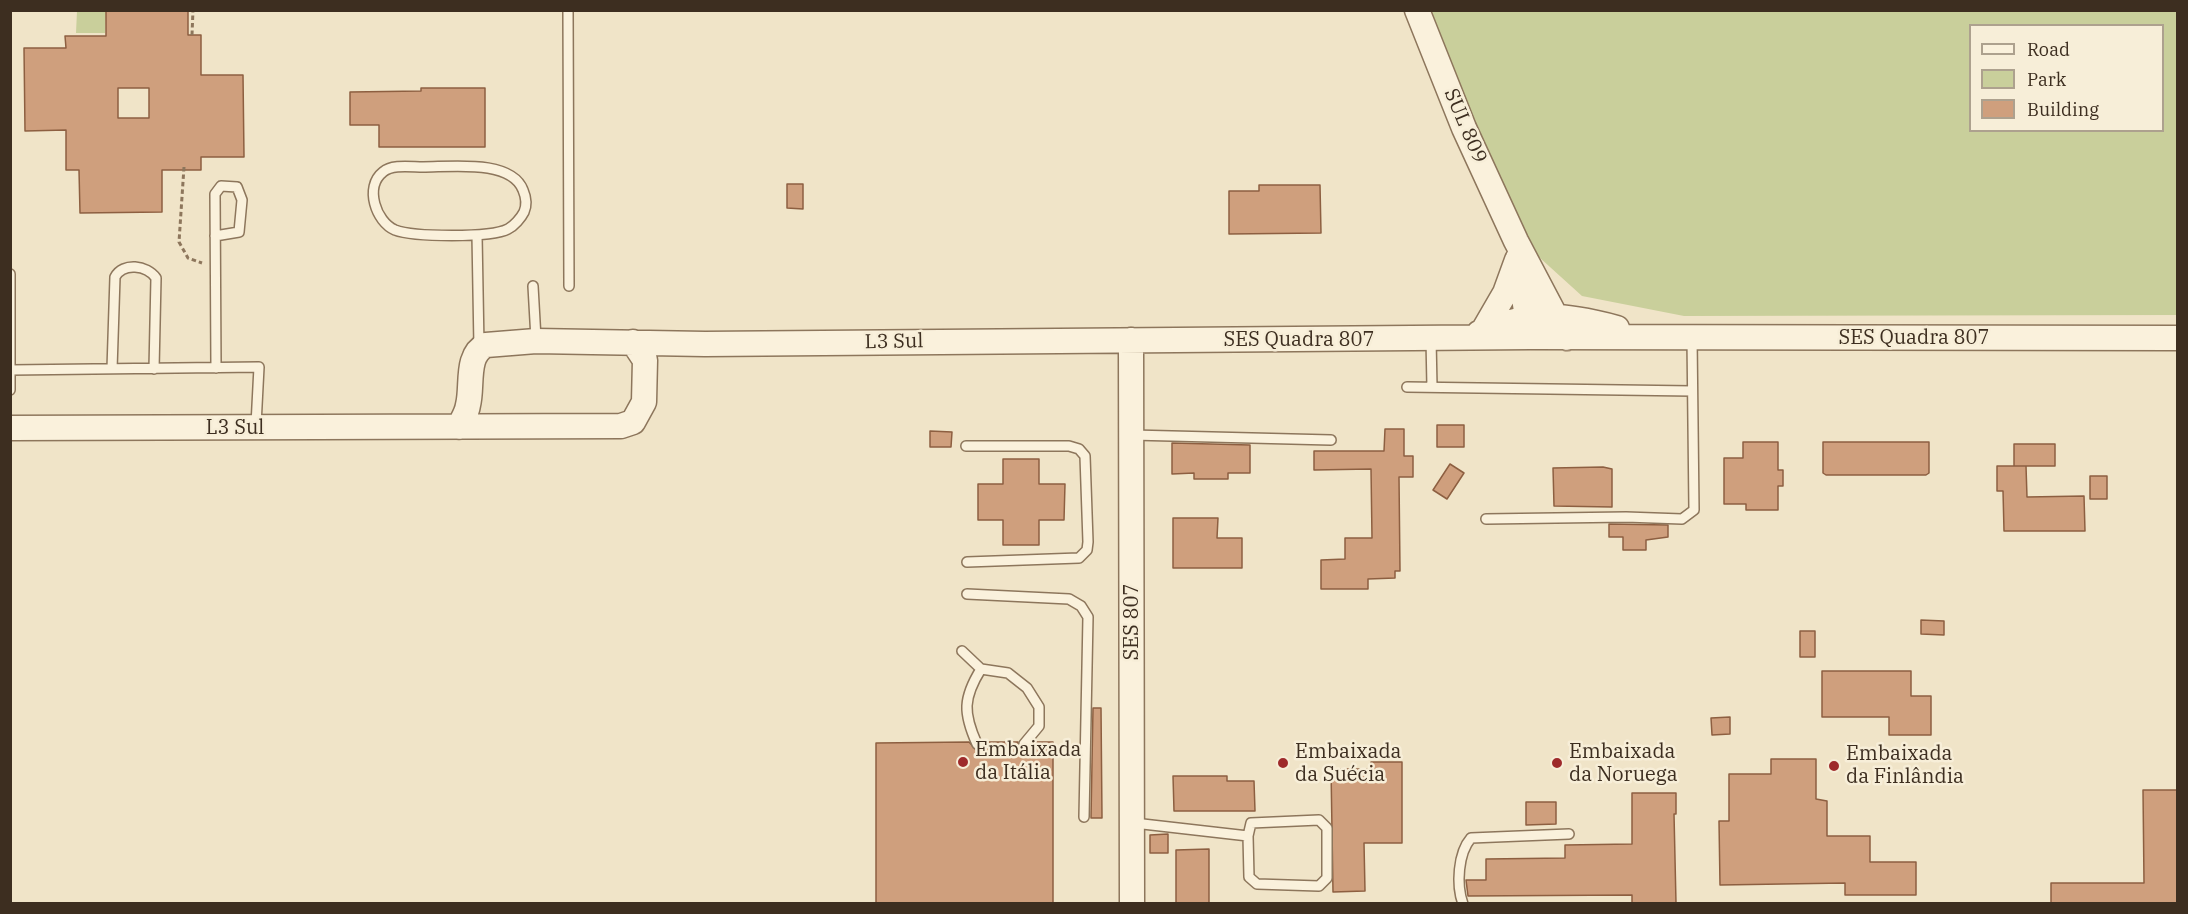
<!DOCTYPE html>
<meta charset="utf-8">
<style>
body{margin:0}
#map{position:relative;width:2188px;height:914px;overflow:hidden;background:#f0e4c8;font-family:"IBM Plex Serif",serif}
canvas{display:block}
.frame{position:absolute;inset:0;border:12px solid #3d2e20;pointer-events:none}
.legend{position:absolute;left:1969px;top:24px;width:195px;height:108px;box-sizing:border-box;background:#f7eed8;border:2px solid #ada18e;margin:0;padding:8px 10px;list-style:none;font-size:18px;color:#3d2e20}
.legend li{display:flex;align-items:center;gap:12px;height:30px}
.legend b{width:30px;border:2px solid #ada18e}
</style>
<div id="map">
<canvas width="2188" height="914"></canvas>
<div class="frame"></div>
<ul class="legend">
<li><b style="height:8px;background:#faf1dc"></b>Road</li>
<li><b style="height:16px;background:#c9cf9b"></b>Park</li>
<li><b style="height:16px;background:#cf9f7d"></b>Building</li>
</ul>
</div>
<script>
const ctx = document.querySelector('canvas').getContext('2d');
ctx.lineJoin = 'round';
function paint(path, color) {
  ctx.fillStyle = color;
  ctx.fill(path, 'evenodd');
}
function trace(path, color, width, dash) {
  ctx.strokeStyle = color;
  ctx.lineWidth = width;
  ctx.lineCap = dash ? 'butt' : 'round';
  ctx.setLineDash(dash || []);
  ctx.stroke(path);
}
function write(font, color, halo, rows, align = 'center') {
  ctx.font = font + ' "IBM Plex Serif",serif';
  ctx.lineWidth = 5;
  ctx.setLineDash([]);
  ctx.textBaseline = 'middle';
  ctx.strokeStyle = halo;
  ctx.fillStyle = color;
  for (const [text, x, y, turn = 0] of rows) {
    ctx.save();
    ctx.translate(x, y);
    ctx.rotate((+turn || 0) * Math.PI / 180);
    ctx.textAlign = isNaN(turn) ? turn : align;
    if (halo) ctx.strokeText(text, 0, 0);
    ctx.fillText(text, 0, 0);
    ctx.restore();
  }
}
paint(new Path2D(`
 M77 11H106L105 33H76Z
 M1427 11H2177V315L1684 316 1582 296 1529 248ZM1970 26H2162V130H1970Z`), '#c9cf9b');
const building = new Path2D(`
 M106 10H188V35H201V75H243L244 157H201V170H162V212L80 213 79 170H66V130L25 131 24 48H66L65 36H106ZM118 88H149V118H118Z
 M421 88H485V147H379V125H350V92L421 91Z
 M787 184H803V209L787 208Z
 M1259 185H1320L1321 233 1229 234V191H1259Z
 M1437 425H1464V447H1437Z
 M1385 429H1404V456H1413V477H1399L1400 571H1395V578L1368 579V589H1321V560L1345 559V538H1372L1371 469 1314 470V451H1384Z
 M930 431 952 432 951 447H930Z
 M1743 442H1778V470H1783V486H1778V510H1746V504H1724V458H1743Z
 M1823 442H1929V473L1926 475H1826L1823 473Z
 M1172 443 1250 445V473H1228V479H1194V473L1172 474Z
 M2014 444H2055V466H2014Z
 M1003 459H1039V484H1065L1064 520H1039V545H1003V520H978V484H1003Z
 M1450 464 1464 473 1447 499 1433 490Z
 M1997 466H2026L2027 497 2084 496 2085 531H2004L2003 491H1997Z
 M1603 467 1612 469V507L1554 506 1553 468Z
 M2090 476H2107V499H2090Z
 M1173 518H1218L1217 538H1242V568H1173Z
 M1609 524 1668 525V537L1646 540V550H1623V537H1609Z
 M1921 620 1944 621V635L1921 634Z
 M1800 631H1815V657H1800Z
 M1822 671H1911V696H1931V735H1889V717H1822Z
 M1093 708H1101L1102 818H1091Z
 M1730 717V734L1712 735 1711 718Z
 M969 742 977 751 982 748 983 742H1018V747L1023 751 1034 742H1053V903H876V743Z
 M1771 759H1816V799L1827 801V836H1870V862H1916V895H1845V883L1720 885 1719 821H1729V774H1771Z
 M1371 762H1402V843H1364L1365 891 1333 892 1331 769H1371Z
 M1173 776H1227V781H1254L1255 811H1174Z
 M2143 790H2178V903H2051V883H2144Z
 M1632 793H1676V814H1674L1676 903H1632V895L1468 896 1466 880H1486V859L1565 858V845L1632 844Z
 M1526 802H1556V824L1526 825Z
 M1168 834V853H1150V835Z
 M1209 849V903H1176V850Z`);
paint(building, '#cf9f7d');
trace(building, '#8d5f41', 1.5);
const service = new Path2D(`
 M568 10 569 286
 M423 167C451 167 511 159 523 190 526 197 527 205 524 212 521 218 514 226 508 229 491 238 413 237 395 230 376 222 364 187 383 172 392 164 411 167 423 167Z
 M477 235 479 347
 M215 236 239 232 242 200 237 187 221 186 215 194 216 368
 M10 274V390
 M533 286 536 339
 M1431 339 1432 387
 M112 369 115 277C123 262 147 265 156 278L154 369
 M11 370 259 367 256 425
 M1407 387 1692 391
 M1132 435 1331 440
 M966 446H1069L1079 449 1085 456 1088 542 1087 550 1079 558 967 562
 M1486 519 1626 517 1682 519 1694 510 1692 338
 M967 594 1069 599 1081 606 1088 617 1084 817
 M962 651 981 669 1008 673 1027 688 1039 707V726L1024 744
 M977 744C963 713 963 698 981 669
 M1319 820 1327 828V878L1319 886 1257 884 1249 877 1248 836 1251 823Z
 M1134 823 1248 836
 M1463 904C1456 885 1458 853 1471 838L1569 834`);
const tertiary = new Path2D(`
 M1417 10 1464 128 1516 241 1567 338
 M1518 258 1529 331
 M1483 331 1505 293 1517 260
 M1479 333C1532 310 1563 314 1617 328
 M1131 340 1132 904
 M459 427C462 420 467 413 468 405 473 386 465 355 486 345L536 341 705 344 1530 337 2178 338
 M10 428 621 426 633 422 644 402 645 360 633 342`);
trace(service, '#8d765c', 12);
trace(tertiary, '#8d765c', 27);
trace(new Path2D(`
 M192 35 193 10
 M184 167 179 242 188 258 202 263`), '#8d765c', 3, [4.5, 3]);
trace(service, '#faf1dc', 9);
trace(tertiary, '#faf1dc', 24);
for (const [x, y, r, color] of [
 [963,762,6,"#9e2a2b"],
 [1283,763,6,"#9e2a2b"],
 [1557,763,6,"#9e2a2b"],
 [1834,766,6,"#9e2a2b"]
]) {
  const dot = new Path2D();
  dot.arc(x, y, r, 0, 2 * Math.PI);
  ctx.fillStyle = color;
  ctx.fill(dot);
  trace(dot, '#f7eed8', 2);
}
write('20px', '#3d2e20', '#f7eed8', [
 ["SUL 809",1465,126,67],
 ["SES Quadra 807",1914,338],
 ["SES Quadra 807",1299,340],
 ["L3 Sul",894,342,-1],
 ["L3 Sul",235,428],
 ["SES 807",1132,622,-90]
]);
write('20px', '#3d2e20', '#f7eed8', [
 ["Embaixada",975,750],
 ["da Itália",975,773],
 ["Embaixada",1295,752],
 ["da Suécia",1295,775],
 ["Embaixada",1569,752],
 ["da Noruega",1569,775],
 ["Embaixada",1846,754],
 ["da Finlândia",1846,777]
], 'left');
</script>
